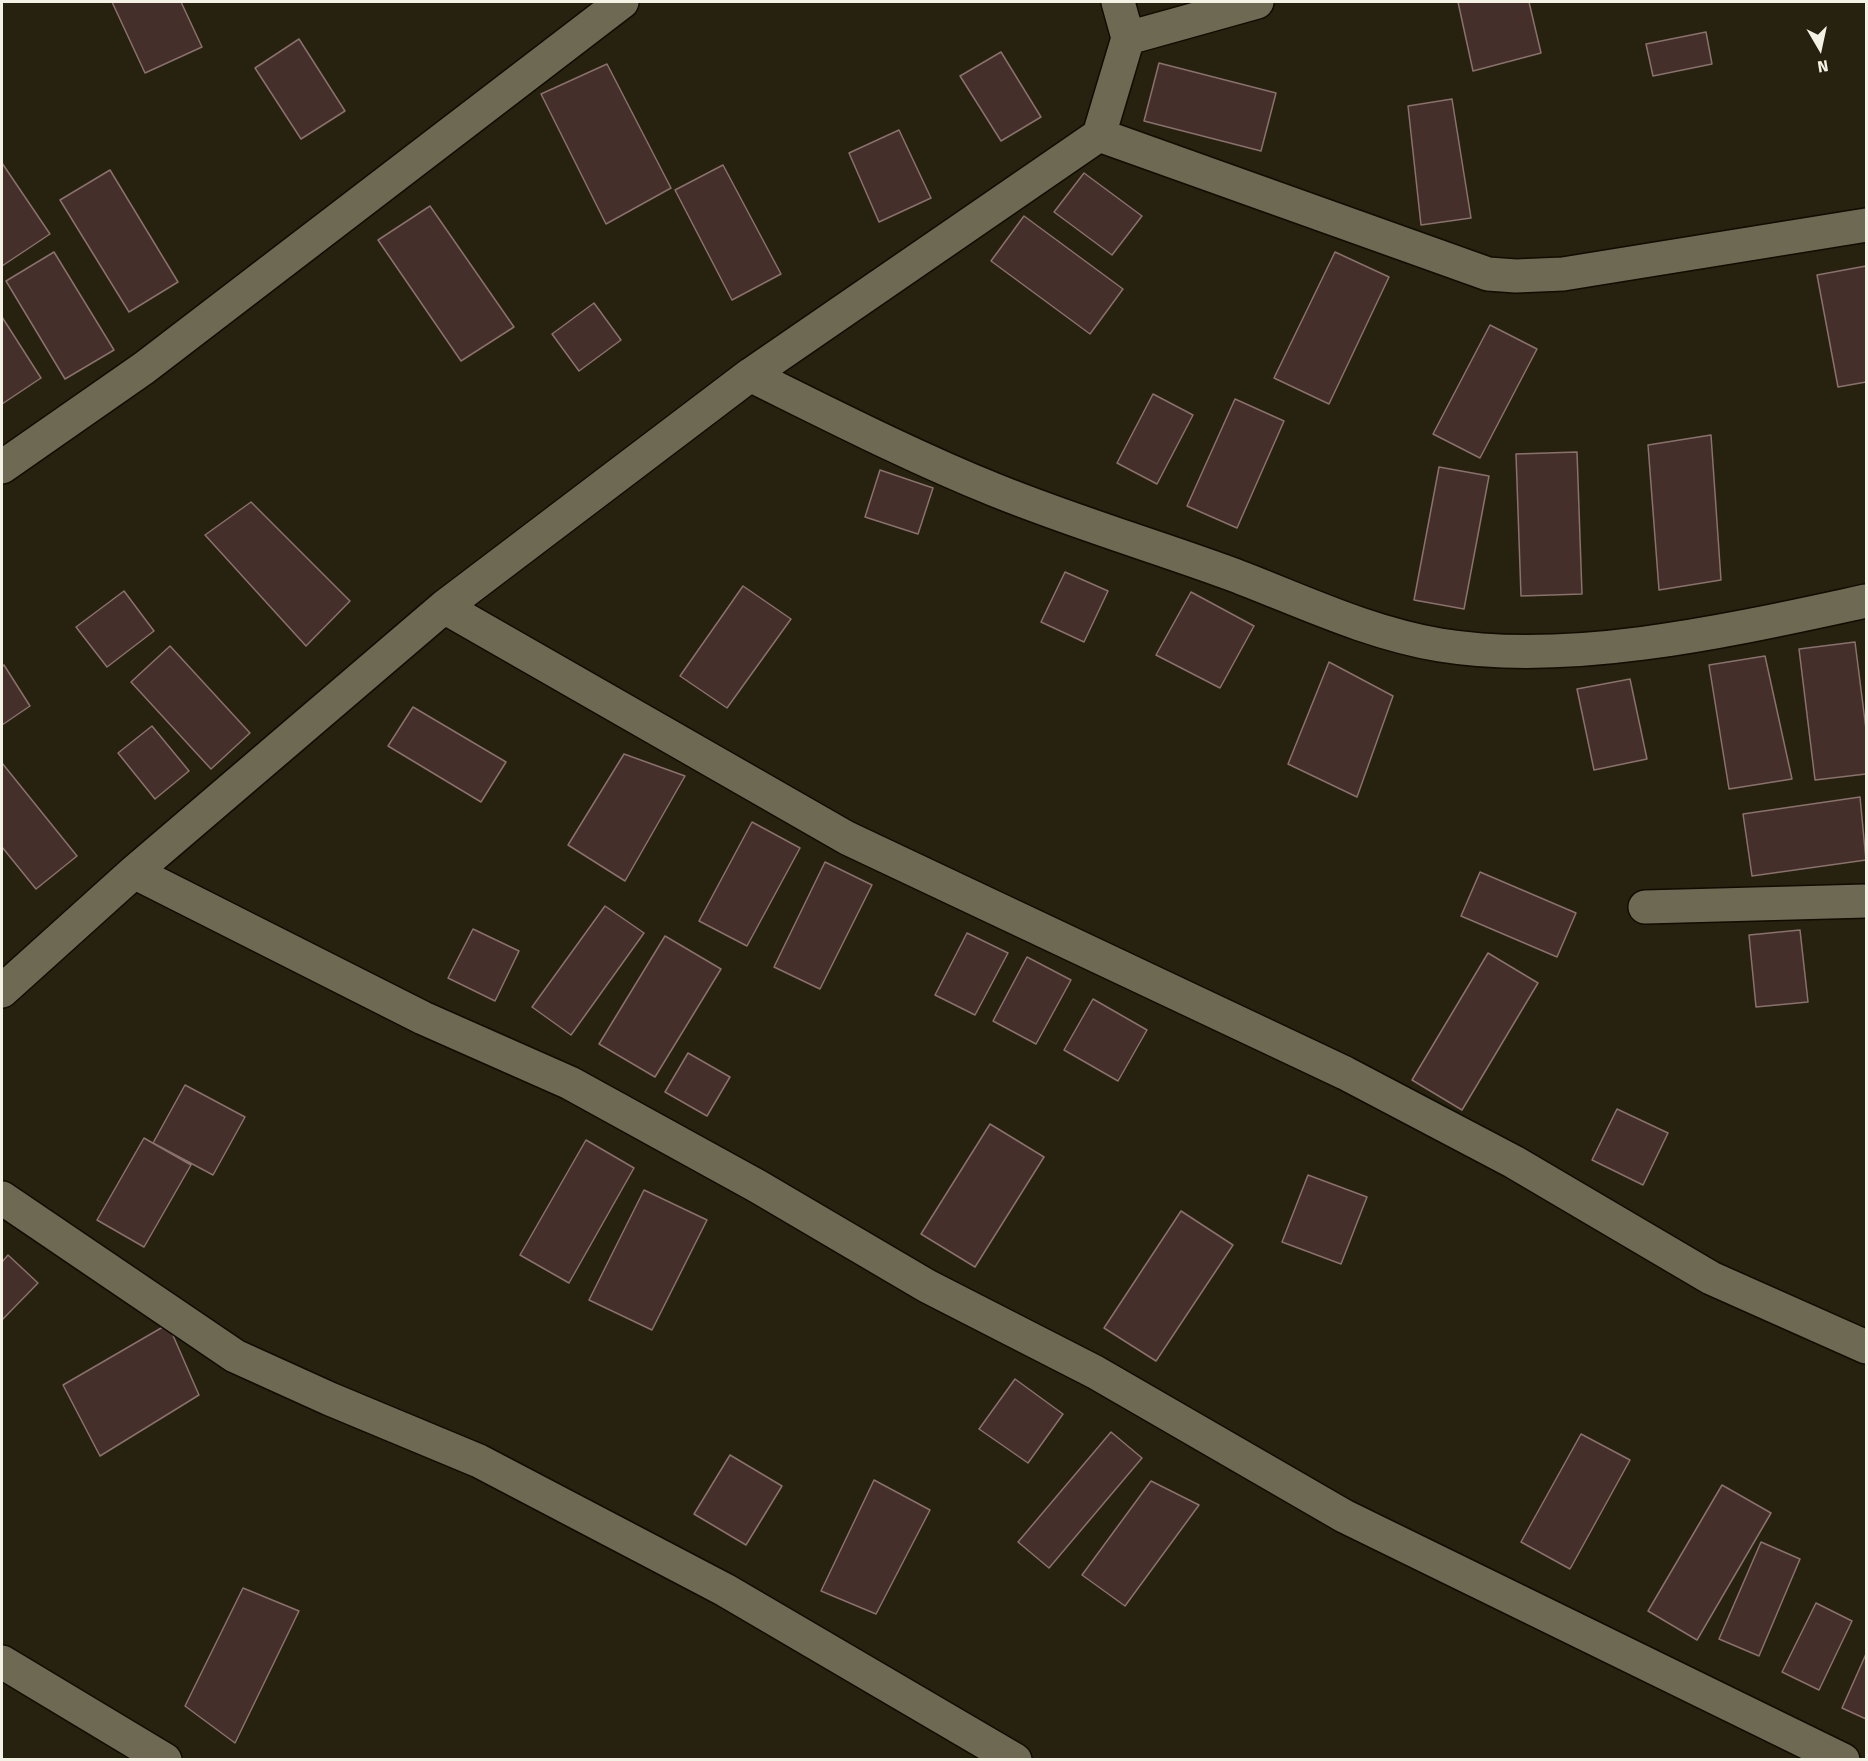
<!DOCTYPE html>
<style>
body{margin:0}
#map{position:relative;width:1868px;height:1761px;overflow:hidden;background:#27220f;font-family:"Fira Sans",sans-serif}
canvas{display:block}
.frame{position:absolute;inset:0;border:3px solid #f4f1e5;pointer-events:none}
.north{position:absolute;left:1790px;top:18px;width:60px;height:60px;-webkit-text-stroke:4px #27220f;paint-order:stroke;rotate:171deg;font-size:16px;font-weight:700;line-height:24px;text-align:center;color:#f4f1e5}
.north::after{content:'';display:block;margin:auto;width:21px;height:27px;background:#f4f1e5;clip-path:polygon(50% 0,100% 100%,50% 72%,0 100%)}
</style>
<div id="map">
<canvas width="1868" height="1761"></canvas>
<div class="frame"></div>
<div class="north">N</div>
</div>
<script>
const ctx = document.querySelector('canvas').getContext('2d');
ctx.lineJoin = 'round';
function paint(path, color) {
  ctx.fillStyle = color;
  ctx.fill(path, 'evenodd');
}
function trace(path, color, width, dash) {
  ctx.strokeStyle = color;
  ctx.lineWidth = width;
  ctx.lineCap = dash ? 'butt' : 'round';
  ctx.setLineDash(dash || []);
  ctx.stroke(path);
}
const building = new Path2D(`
 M112 2H181L202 47 145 73Z
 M1458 2H1529L1541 53 1473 71Z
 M1706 32 1712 64 1653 76 1646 44Z
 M299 39 345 111 301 139 255 68Z
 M1001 52 1041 117 1001 141 960 76Z
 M1159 63 1276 93 1261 151 1144 121Z
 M607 64 671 188 606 224 541 94Z
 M1452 99 1471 218 1421 225 1408 106Z
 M899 130 931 198 879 222 849 153Z
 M2 163 50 234 2 266Z
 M723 165 781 274 732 300 675 190Z
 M110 170 178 282 129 312 60 200Z
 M1084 173 1142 216 1112 255 1054 212Z
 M430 206 514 327 461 361 378 240Z
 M1024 216 1123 289 1090 334 991 261Z
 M54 252 114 350 65 379 6 281Z
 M1335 252 1389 277 1329 404 1274 378Z
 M1866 266V382L1838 387 1817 275Z
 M594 303 621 340 579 371 552 334Z
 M2 317 41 378 2 404Z
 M1490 325 1537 349 1480 458 1433 434Z
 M1153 394 1193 415 1157 484 1117 463Z
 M1235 399 1284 421 1237 528 1187 506Z
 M1711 435 1721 580 1659 590 1648 445Z
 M1577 452 1582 594 1521 596 1516 454Z
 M1439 467 1489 476 1464 609 1414 600Z
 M880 470 933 488 918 534 865 517Z
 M251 502 350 601 306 646 205 535Z
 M1065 572 1108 591 1084 642 1041 622Z
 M743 586 791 619 727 708 680 676Z
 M124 591 154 631 107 667 76 627Z
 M1191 592 1254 626 1220 688 1156 655Z
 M1855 642 1866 729V774L1815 780 1799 649Z
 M170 646 250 733 211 769 131 682Z
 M1765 656 1792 779 1729 789 1709 665Z
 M1329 662 1393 696 1357 797 1288 764Z
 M4 665 30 706 2 725V666Z
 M1630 679 1647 759 1594 770 1577 689Z
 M413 707 506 762 481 802 388 746Z
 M152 726 189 771 155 799 118 753Z
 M624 754 685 776 625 881 568 845Z
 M2 763 77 856 36 889 2 847Z
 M1860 797 1866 860 1752 876 1743 814Z
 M752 822 800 848 747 946 699 921Z
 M825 862 872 885 820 989 774 967Z
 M1480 872 1576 913 1557 957 1461 916Z
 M605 906 644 933 571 1035 532 1007Z
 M473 929 519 951 495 1001 448 978Z
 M1800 930 1808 1002 1756 1007 1749 935Z
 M967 933 1008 953 975 1015 935 995Z
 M665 936 721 969 655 1077 599 1044Z
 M1488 953 1538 983 1462 1110 1412 1080Z
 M1027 957 1071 980 1036 1044 993 1021Z
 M1093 999 1147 1030 1118 1081 1064 1050Z
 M688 1053 730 1077 707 1116 665 1092Z
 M185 1085 245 1117 213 1175 153 1143Z
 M1617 1109 1668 1133 1643 1185 1592 1160Z
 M990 1124 1044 1157 975 1267 921 1234Z
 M144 1138 191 1165 144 1247 97 1220Z
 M586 1140 634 1168 569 1283 520 1255Z
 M1308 1175 1367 1197 1341 1264 1282 1242Z
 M644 1190 707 1220 652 1330 589 1300Z
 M1181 1211 1233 1245 1156 1361 1104 1328Z
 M8 1255 38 1283 2 1320V1262Z
 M168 1324 199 1395 100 1456 63 1385Z
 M1015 1379 1063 1414 1028 1463 979 1429Z
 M1111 1432 1142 1458 1049 1568 1018 1542Z
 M1581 1434 1630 1460 1570 1569 1521 1542Z
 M730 1455 782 1486 746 1545 694 1514Z
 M874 1480 930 1510 876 1614 821 1591Z
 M1151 1481 1199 1505 1125 1606 1082 1575Z
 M1722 1485 1771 1513 1697 1640 1648 1611Z
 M1761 1542 1800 1559 1759 1656 1719 1639Z
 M243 1588 299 1611 235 1743 185 1706Z
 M1816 1603 1852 1621 1819 1690 1782 1672Z
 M1866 1654V1719L1842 1708Z`);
paint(building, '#452f2b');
trace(building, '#8a716c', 1.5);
const street = new Path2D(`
 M1128 38 1257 2
 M1099 135 1128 38 1118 2
 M750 375C831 415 911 456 995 490 1074 522 1155 546 1234 575 1302 601 1368 633 1440 645 1573 667 1736 629 1866 601
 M2 467 144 368 622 2
 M444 607 847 838 1345 1073 1514 1162 1711 1278 1866 1347
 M134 872 423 1018 570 1083 757 1186 927 1286 1095 1372 1344 1516 1843 1760
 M1645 907 1866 901
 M2 991 134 872 444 607 750 375 1099 135 1488 274 1516 276 1563 274 1866 225
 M2 1198 235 1356 330 1399 479 1461 725 1590 1015 1760
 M2 1662 165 1760`);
trace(street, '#100c00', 36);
trace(street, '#6e6953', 33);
</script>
